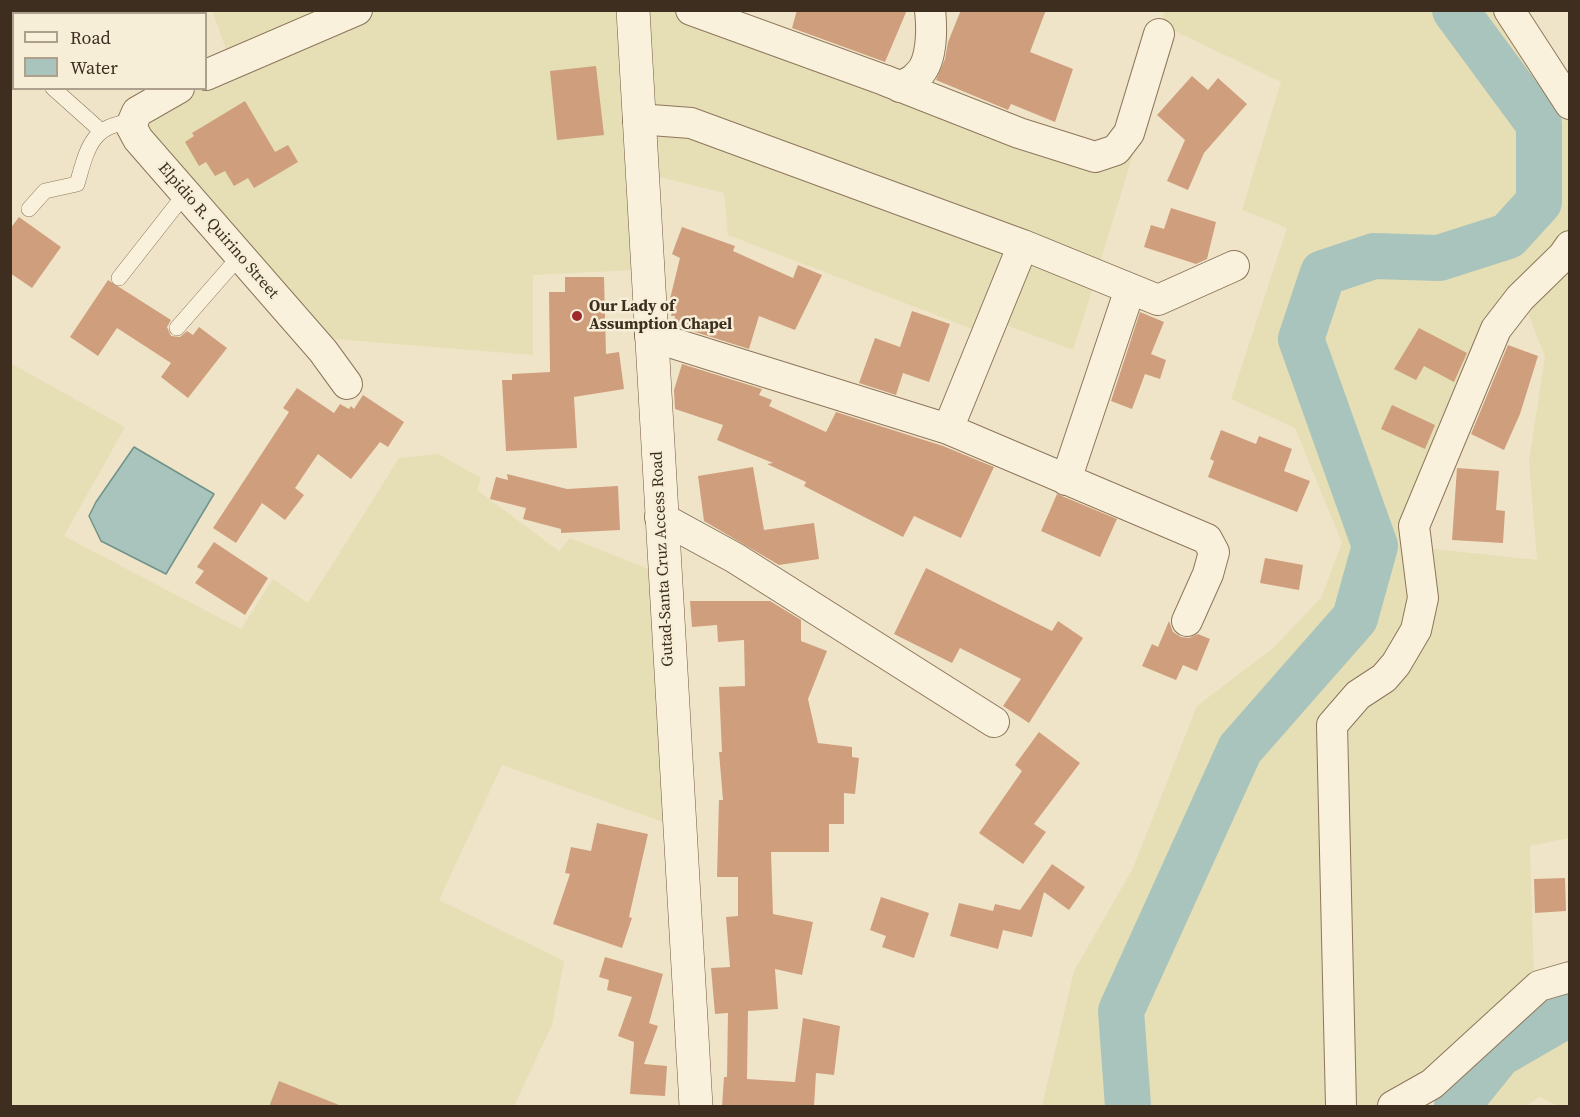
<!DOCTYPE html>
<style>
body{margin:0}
#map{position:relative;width:1580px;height:1117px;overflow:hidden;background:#f0e4c8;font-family:"Source Serif 4",serif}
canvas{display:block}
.frame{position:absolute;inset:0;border:12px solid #3d2e20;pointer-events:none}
.legend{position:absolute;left:12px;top:12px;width:195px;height:78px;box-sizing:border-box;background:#f7eed8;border:2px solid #ada18e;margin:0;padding:8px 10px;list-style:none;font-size:18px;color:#3d2e20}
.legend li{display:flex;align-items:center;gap:12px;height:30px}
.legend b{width:30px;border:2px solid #ada18e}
</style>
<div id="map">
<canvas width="1580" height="1117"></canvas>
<div class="frame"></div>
<ul class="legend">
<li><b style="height:8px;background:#faf1dc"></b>Road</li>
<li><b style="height:16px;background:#a9c4bc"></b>Water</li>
</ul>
</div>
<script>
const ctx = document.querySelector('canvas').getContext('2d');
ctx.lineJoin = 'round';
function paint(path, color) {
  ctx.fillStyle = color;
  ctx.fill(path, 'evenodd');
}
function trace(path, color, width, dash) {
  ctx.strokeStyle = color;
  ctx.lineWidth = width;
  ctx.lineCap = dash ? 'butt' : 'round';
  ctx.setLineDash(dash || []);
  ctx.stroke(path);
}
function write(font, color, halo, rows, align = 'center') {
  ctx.font = font + ' "Source Serif 4",serif';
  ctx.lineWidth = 5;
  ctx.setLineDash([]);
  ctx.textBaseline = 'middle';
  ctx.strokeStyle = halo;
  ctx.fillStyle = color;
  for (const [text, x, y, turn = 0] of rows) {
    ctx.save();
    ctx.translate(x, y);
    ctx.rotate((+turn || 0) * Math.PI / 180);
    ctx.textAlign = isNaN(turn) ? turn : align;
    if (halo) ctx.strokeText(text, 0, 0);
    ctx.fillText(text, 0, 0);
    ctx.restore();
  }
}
paint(new Path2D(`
 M212 10 339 11 229 57Z
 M375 11H617L634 270 533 275V355L322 338 294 309 140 118 193 89 206 88V82Z
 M647 11H680L1099 164 1139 135 1098 269 665 116 650 102Z
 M1164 11H1443L1524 123 1523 195 1497 227 1430 248 1365 246 1312 263 1289 332 1337 481 1361 543 1342 610 1228 740 1160 888 1108 1004 1115 1106H1042L1074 971 1133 868 1197 706 1272 649 1321 598 1342 543 1295 428 1231 399 1287 228 1242 210 1281 82 1162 25Z
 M1462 11H1500L1569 116V228L1553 253 1407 524 1415 595 1392 663 1339 705 1337 1106H1136L1128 1014 1180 895 1248 751 1361 622 1382 546 1316 333 1328 283 1378 263 1444 264 1511 240 1543 206 1545 120Z
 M665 124 1096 278 1073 350 992 320 980 332 728 235 724 193 655 176 652 128Z
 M1569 260V838L1530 846 1534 978 1427 1076 1379 1106H1351L1336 730 1387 684 1426 548 1537 560 1529 461 1545 357 1525 305Z
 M10 363 125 427 64 536 241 629 273 579 308 603 399 458 438 454 481 478 477 490 559 551 570 538 649 569 666 823 502 765 439 900 564 961 552 1025 514 1106H11Z
 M1569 1027V1106H1559L1539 1097 1527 1106H1469L1508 1060Z`), '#e6deb5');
const water = new Path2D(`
 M134 447 214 494 166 574 101 541 89 516 96 502Z`);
paint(water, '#a9c4bc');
trace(water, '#6f938a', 1.5);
trace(new Path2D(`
 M1128 1106 1121 1011 1240 749 1355 618 1375 546 1301 339 1323 273 1374 256 1439 258 1508 236 1539 202V124L1455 10
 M1457 1106 1499 1054 1570 1013`), '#a9c4bc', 46);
paint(new Path2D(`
 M797 10H907L885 62 792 28Z
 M961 10H1046L1030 52 1073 69 1055 122 1011 104 1008 110 936 80 945 59 948 42Z
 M596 66 604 135 557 140 550 71Z
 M1192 76 1208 90 1218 78 1247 104 1204 153 1188 190 1167 181 1185 140 1157 115Z
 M245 101 275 152 288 145 298 162 254 188 248 178 234 186 225 171 215 176 206 162 199 166 185 142 194 136 192 133Z
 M1171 208 1216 222 1207 259 1196 264 1144 247 1151 225 1164 229Z
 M19 217 61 247 32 288 10 273V229Z
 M682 227 735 246 733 251 793 278 798 265 822 275 795 330 759 316 749 349 673 325 675 316H671L673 308 669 307V303L680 258 672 254Z
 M565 277H604L606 354 619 352 624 389 574 397 577 448 506 451 502 380H512V374L550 372 549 292H565Z
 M108 280 171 320 167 327 171 336 180 337 187 331 193 335 199 327 227 348 188 398 161 377 171 363 117 328 98 356 70 337Z
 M912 311 950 324 929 382 903 373 896 395 859 383 875 338 900 347Z
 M1140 312 1164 322 1151 354 1166 360 1160 379 1145 374 1132 409 1111 401Z
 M1419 328 1467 353 1454 382 1424 366 1416 380 1394 369Z
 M1508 345 1538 356 1520 414 1504 450 1471 434Z
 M682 364 762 389 759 395 772 400 769 406 826 432 836 412 943 446 994 467 961 538 914 516 903 537 804 486 806 482 767 464 773 463 717 440 723 425 675 409 674 390Z
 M297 388 334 413 340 404 349 409 351 406 354 409 363 395 404 422 388 447 380 442 351 479 318 454 295 488 304 495 285 520 262 503 236 543 213 528 289 412 283 408Z
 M1392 405 1435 425 1425 449 1381 429Z
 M1221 430 1256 444 1259 436 1292 449 1284 471 1310 481 1297 512 1208 477 1214 461 1210 459Z
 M753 467 764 530 814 523 819 559 779 565 704 521 698 476Z
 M1457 468 1499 471 1496 510 1505 511 1503 543 1452 540Z
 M507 474 567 489 618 486 620 530 561 533V529L523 519 526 508 490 499 496 477 508 480Z
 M1057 494 1117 519 1100 557 1041 531Z
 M214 542 268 578 245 615 195 583 204 571 197 567Z
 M1265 558 1303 565 1299 590 1260 583Z
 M926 568 1052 631 1058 621 1083 638 1029 723 1003 706 1021 679 960 648 952 663 894 634Z
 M690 601H770L801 620V641L827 651 808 699 818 743 852 747V757L859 758 855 794 844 793V824H829V852H771L773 914 813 922 802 975 775 969 778 1009 748 1011 747 1079 795 1082 803 1018 840 1026 834 1075 816 1073 814 1107H722L724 1077H727L728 1013 715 1014 711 968 730 967 726 917 738 916V877H717L719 800H723L719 752H722L719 687 745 686 744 640 718 642 717 625 692 627Z
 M1169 621 1173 632 1181 637 1189 638 1198 634 1210 639 1197 671 1183 665 1176 680 1142 666 1152 644 1158 647Z
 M1039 732 1080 763 1034 824 1046 832 1023 864 979 833 1022 771 1015 765Z
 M597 823 648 834 629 917 632 918 622 948 553 924 570 874 565 873 571 847 591 851Z
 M1052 864 1085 887 1069 910 1044 892 1032 937 1003 930 998 949 950 936 959 903 993 911 995 904 1020 910Z
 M1565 878 1566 911 1535 913 1534 879Z
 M881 897 929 913 914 958 882 947 886 936 870 930Z
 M605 957 663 974 649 1023 658 1026 644 1064 667 1066 665 1096 630 1094 634 1042 618 1036 632 997 607 990 609 980 599 977Z
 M279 1081 339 1105V1107H269Z`), '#cf9f7d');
const lane = new Path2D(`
 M53 88 100 130
 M29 209 45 191 77 184C87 150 91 124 132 122
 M119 278 185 194
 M177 328 239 257`);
const street = new Path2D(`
 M691 10 884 80 1019 133 1095 157 1116 150 1129 133 1159 34
 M1509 10 1570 104
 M206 75 357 10
 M900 87C906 83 913 81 917 76 933 63 932 28 930 10
 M179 88 137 112 131 126 138 139 323 351 347 384
 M638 119 691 123 1023 245 948 429
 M1023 245 1158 300 1234 266
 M650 336 948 429 1207 539 1214 552 1208 574 1187 621
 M1066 480 1130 289
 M660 517 735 558 994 722
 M1341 1106 1332 725 1358 695 1384 678 1396 664 1416 630 1423 598 1414 526 1496 329 1520 298 1563 256 1570 246
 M1393 1106 1432 1084 1539 986 1570 977`);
const secondary = new Path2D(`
 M633 10 696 1106`);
trace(lane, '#8d765c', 16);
trace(street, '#8d765c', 32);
trace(secondary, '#6f573f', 34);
trace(lane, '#faf1dc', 15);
trace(street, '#faf1dc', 30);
trace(secondary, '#faf1dc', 33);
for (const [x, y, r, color] of [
 [577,316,6,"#9e2a2b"]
]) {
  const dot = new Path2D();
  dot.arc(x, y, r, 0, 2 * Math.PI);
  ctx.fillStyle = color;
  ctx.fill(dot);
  trace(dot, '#f7eed8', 2);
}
write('16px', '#3d2e20', '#f7eed8', [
 ["Elpidio R. Quirino Street",218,231,49],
 ["Gutad-Santa Cruz Access Road",663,559,-93]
]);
write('bold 16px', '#3d2e20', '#f7eed8', [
 ["Our Lady of",589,307],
 ["Assumption Chapel",589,325]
], 'left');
</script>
